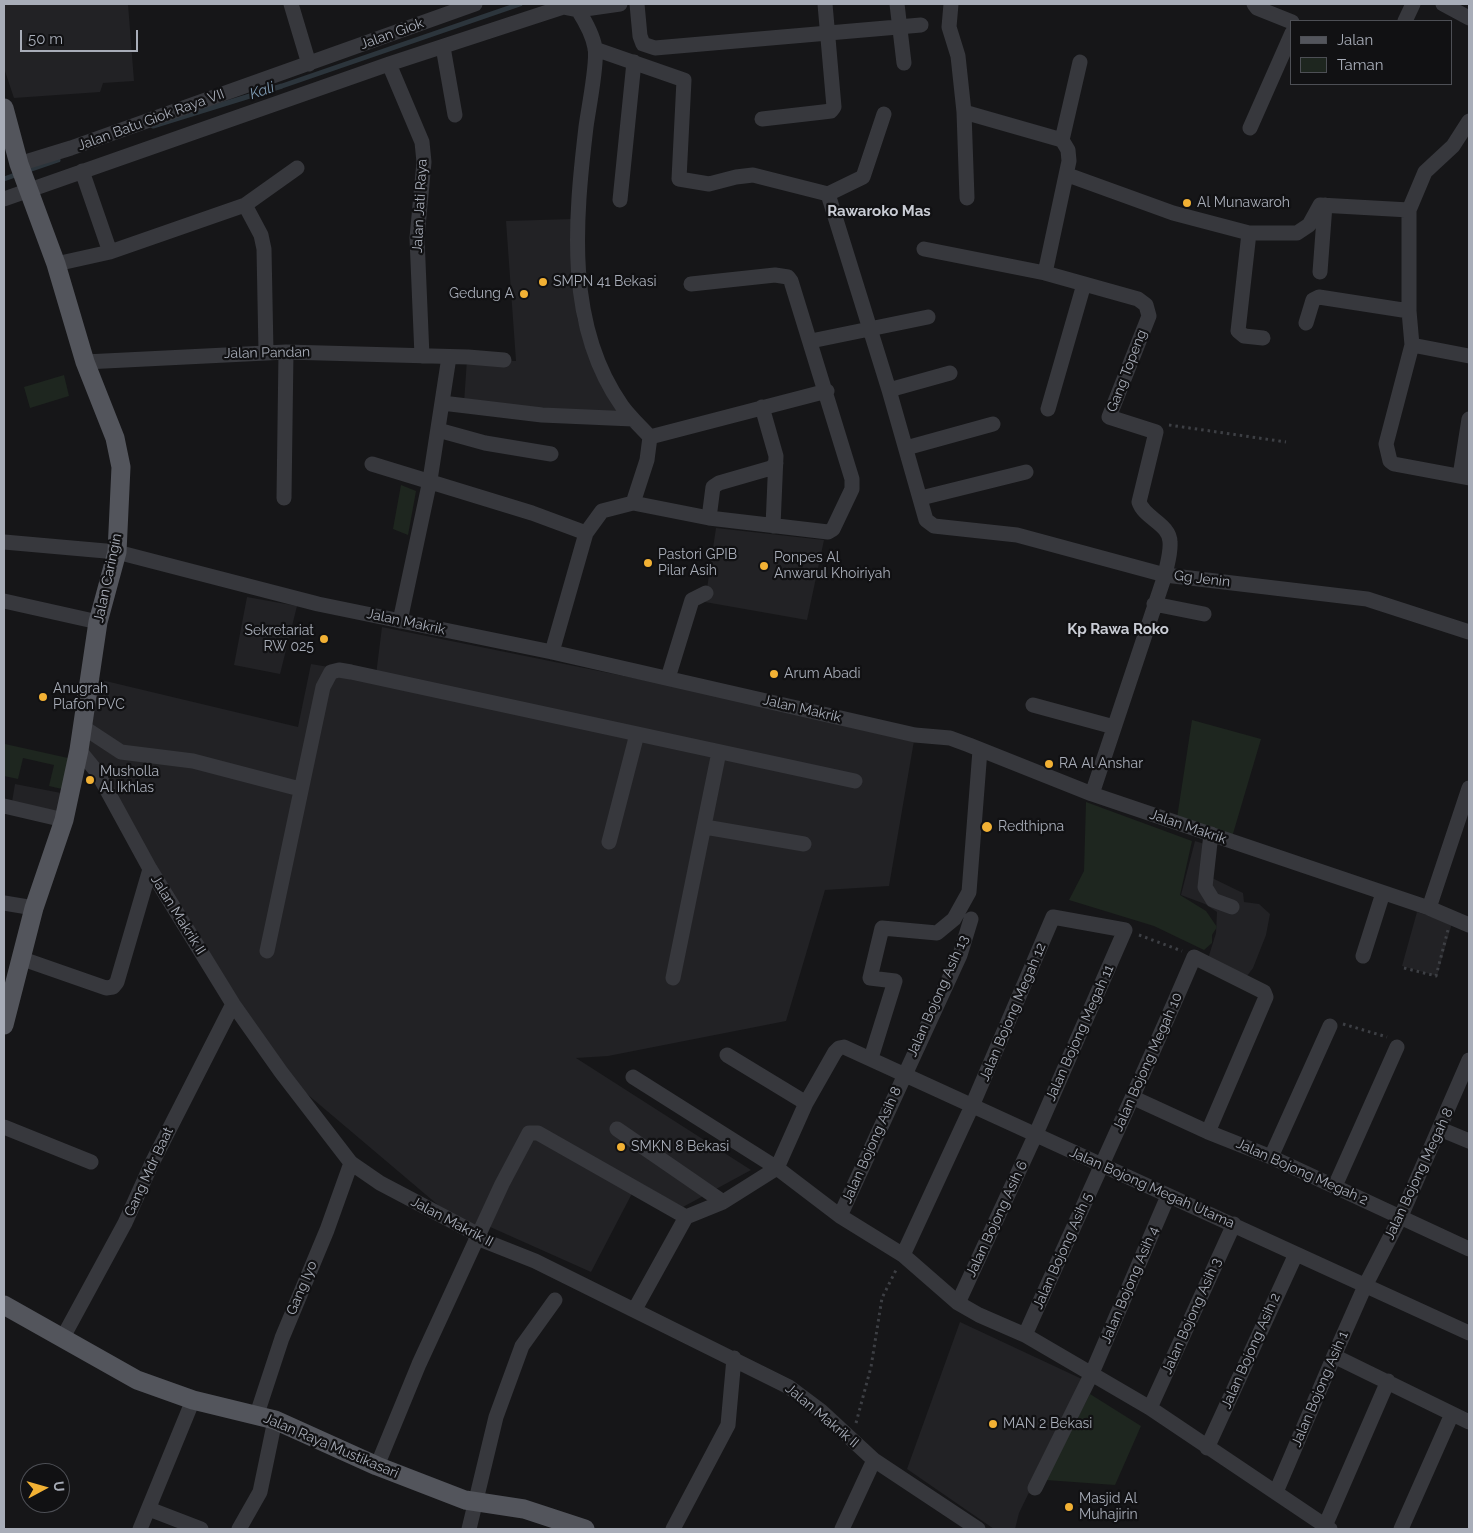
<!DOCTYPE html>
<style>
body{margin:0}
#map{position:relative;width:1473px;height:1533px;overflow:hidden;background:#161618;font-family:Raleway,sans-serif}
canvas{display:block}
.frame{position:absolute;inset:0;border:5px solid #a8adb8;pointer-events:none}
.legend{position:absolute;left:1290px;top:20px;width:162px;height:65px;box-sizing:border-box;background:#111113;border:1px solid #4d4f55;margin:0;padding:6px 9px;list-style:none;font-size:15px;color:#a8adb8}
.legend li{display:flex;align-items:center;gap:10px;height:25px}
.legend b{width:25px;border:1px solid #4d4f55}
.north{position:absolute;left:20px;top:1463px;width:50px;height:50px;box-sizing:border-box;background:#111113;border:1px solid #4d4f55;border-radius:50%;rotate:84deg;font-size:14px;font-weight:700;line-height:20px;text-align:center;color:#a8adb8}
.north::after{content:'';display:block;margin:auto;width:18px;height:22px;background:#f2b134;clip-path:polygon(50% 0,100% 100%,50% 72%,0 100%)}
.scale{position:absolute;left:20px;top:30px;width:118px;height:22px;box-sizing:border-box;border:2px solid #a8adb8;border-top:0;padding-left:6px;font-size:15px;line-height:18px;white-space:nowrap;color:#a8adb8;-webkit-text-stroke:4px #111113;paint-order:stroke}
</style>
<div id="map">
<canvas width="1473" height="1533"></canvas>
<div class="frame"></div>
<ul class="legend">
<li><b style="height:6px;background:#53555c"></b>Jalan</li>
<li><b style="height:14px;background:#1e261f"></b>Taman</li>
</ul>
<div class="north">U</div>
<div class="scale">50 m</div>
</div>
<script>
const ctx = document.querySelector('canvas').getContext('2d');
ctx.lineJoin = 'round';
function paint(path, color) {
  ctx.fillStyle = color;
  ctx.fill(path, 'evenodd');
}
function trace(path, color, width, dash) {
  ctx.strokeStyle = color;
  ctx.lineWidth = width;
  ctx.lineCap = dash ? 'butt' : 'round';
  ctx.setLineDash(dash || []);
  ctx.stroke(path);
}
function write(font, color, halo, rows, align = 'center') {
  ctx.font = font + ' Raleway,sans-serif';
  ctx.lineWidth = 4.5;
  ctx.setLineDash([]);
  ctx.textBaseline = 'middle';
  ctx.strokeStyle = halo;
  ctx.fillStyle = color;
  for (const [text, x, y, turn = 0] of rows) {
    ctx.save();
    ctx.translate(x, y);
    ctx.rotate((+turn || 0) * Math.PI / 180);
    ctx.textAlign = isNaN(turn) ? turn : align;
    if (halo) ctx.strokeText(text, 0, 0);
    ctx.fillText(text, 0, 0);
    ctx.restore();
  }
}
paint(new Path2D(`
 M4 4H128L134 81 103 83 100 92 14 98 4 68Z
 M573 219 577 318 587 347 622 416 464 403 467 359 516 361 506 221Z
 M716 528 824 540 807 620 705 602Z
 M247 597 297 606 280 674 234 665Z
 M382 627 915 735 889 886 825 890 786 1021 608 1056 576 1058 751 1170 683 1207 638 1182 591 1272 488 1226 477 1238 281 1072 79 750 93 678 298 727 311 664 376 675Z
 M15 784 61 793 58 812 12 802Z
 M1195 841 1214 847 1210 877 1243 893 1244 902 1259 904 1270 914 1266 935 1253 968 1244 980 1207 962 1216 933 1217 912 1205 904 1181 895Z
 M1417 912 1452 923 1437 976 1402 966Z
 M960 1322 1084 1380 1019 1513 1015 1529H994L907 1469Z`), '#222225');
paint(new Path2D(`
 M64 375 69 396 30 408 24 387Z
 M401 485 416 491 408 535 393 529Z
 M1192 720 1261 739 1232 837 1177 818Z
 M5 744 68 758 62 789 49 786 54 765 23 758 18 779 4 776Z
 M1086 802 1192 841 1180 895 1206 911 1217 927 1212 935V943L1204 950 1154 926 1069 900 1084 871Z
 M1090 1394 1141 1426 1115 1485 1046 1480Z`), '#1e261f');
trace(new Path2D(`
 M153 126 282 86 520 4
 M26 171 58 160
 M4 179 18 174`), '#2c353c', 5);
trace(new Path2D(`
 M1169 425 1286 442
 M1139 935 1182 951
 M1404 968 1436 976 1448 930
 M1343 1024 1387 1037
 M856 1423 871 1367 882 1298 897 1268`), '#3d3f44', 3, [2.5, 4]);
trace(new Path2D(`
 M291 4 309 64
 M637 4 640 36 643 44 655 48 921 25
 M897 4 904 63
 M951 4 949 27 958 56 964 112 967 198
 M1254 4 1257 8 1292 22
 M1443 4 1469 18
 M578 10 620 4
 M1405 21 1413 4
 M443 47 455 115
 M595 49 684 80 679 179 709 184 736 177 753 175 828 194 889 390 926 520 934 526 1017 535 1165 575 1367 599 1469 632
 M389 64 422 142 424 162 417 238 422 356
 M964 112 1062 140 1068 150 1069 161 1045 273 1138 299 1146 305 1149 316 1109 417 1156 432 1139 502C1144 518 1170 524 1170 542 1171 553 1167 564 1165 575L1092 794
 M762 119 823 112 831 111 834 107 825 4
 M1469 121 1453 146 1425 172 1409 210V311L1412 345 1386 444 1390 461 1394 464 1469 478
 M1250 128 1292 33
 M1062 140 1080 62
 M19 164 71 148 475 4
 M82 171 110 252
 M1068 175 1173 213 1249 233H1297L1309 225 1320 205 1409 210
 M828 194 863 177 884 114
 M4 199 389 64 563 7 578 10C585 21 593 36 595 48 598 62 588 111 586 127 575 220 565 325 622 406 630 417 641 427 650 437L647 460 633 503 602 511 586 533 552 652
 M620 200 634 62
 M245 205 261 235 264 249 266 352
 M1249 233 1238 331 1244 336 1263 338
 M924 249 1045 273
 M56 264 110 252 245 205 297 168
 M1320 272 1325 205
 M1306 323 1313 300 1319 297 1409 311
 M811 341 928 317
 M1412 345 1469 356
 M85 362 286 352 468 357 504 360
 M889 390 950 373
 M442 403 542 415 633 419
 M762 407 776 456 773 526
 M1048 409 1084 284
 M438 430 485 443 551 454
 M650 437 827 391
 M906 448 993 424
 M372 464 532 513 586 533
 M1460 476 1469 419
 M284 498 286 352
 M921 498 1026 472
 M633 503 709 518 828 532 833 529 852 489V479L791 281 788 277 775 275 691 284
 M709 518 713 487 719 483 771 468 776 463
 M4 542 117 552 318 604 552 652 915 735 950 738 969 745 1092 794 1429 908 1469 925
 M4 601 98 622
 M1154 604 1204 614
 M400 621 430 480 449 357
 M668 678 692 600 706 593
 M1033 705 1114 727
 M83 727 121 752 193 761 300 789
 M79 750 97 772 150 869 233 1004 281 1072 351 1163 380 1183 473 1232 477 1238 535 1261 789 1387 821 1411 874 1460 978 1529
 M4 806 64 820
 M705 827 804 844
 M1211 834 1205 887 1213 900 1232 907
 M609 842 637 734
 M4 903 34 908
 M1429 908 1469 788
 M267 951 323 687 331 672 339 670 351 672 855 781
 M1363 956 1383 893
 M20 958 106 988 113 987 117 982 150 869
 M673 978 719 752
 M727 1055 806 1103
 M871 1058 895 981 870 978 882 928 937 933 954 919 969 892 980 750
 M633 1077 777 1168 840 1216 903 1255 958 1303 979 1315 1025 1335 1150 1408 1330 1529
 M1134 1098 1208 1132 1271 1157 1469 1249
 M4 1127 91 1162
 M617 1129 723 1202
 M1440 1129 1469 1141
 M1271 1157 1330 1026
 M777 1168 806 1103 835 1052 839 1048 844 1047 1469 1333
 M1335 1186 1397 1047
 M840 1216 960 955 971 919
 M903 1255 972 1106 1053 917 1125 930 1035 1136 958 1303
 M635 1309 686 1217 723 1202 777 1168
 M1025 1335C1081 1209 1140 1084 1194 957L1264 992 1266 997 1208 1132
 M62 1339 125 1223 152 1163 233 1004
 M1334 1356 1469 1422
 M1150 1408 1234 1224
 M257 1414 282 1338 327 1230 351 1163
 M1207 1448 1296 1254
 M377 1466 419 1364 502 1184 529 1133H538L686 1217
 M1035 1488 1092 1373 1168 1196
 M1276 1492 1334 1356 1365 1286 1401 1216 1469 1060
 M149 1509 201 1529
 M1325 1526 1388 1381
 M140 1529 193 1400
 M239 1529 260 1492 275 1420
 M469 1529 496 1417 522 1346 555 1300
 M673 1529 728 1425 734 1358
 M842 1529 874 1460
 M1401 1529 1452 1414`), '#37383d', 15);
trace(new Path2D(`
 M4 108 19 164 56 264 85 362 115 438 121 467 117 552 98 622 79 750 64 820 34 908 4 1025
 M4 1305 137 1380 193 1400 275 1420 377 1466 465 1500 524 1509 585 1529`), '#53555c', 19);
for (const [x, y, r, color] of [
 [1187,203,5,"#f2b134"],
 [543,282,5,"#f2b134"],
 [524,294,5,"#f2b134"],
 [648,563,5,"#f2b134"],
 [764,566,5,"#f2b134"],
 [324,639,5,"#f2b134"],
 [774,674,5,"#f2b134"],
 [43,697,5,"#f2b134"],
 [1049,764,5,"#f2b134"],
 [90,780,5,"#f2b134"],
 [987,827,6,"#f2b134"],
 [621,1147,5,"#f2b134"],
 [993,1424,5,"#f2b134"],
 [1069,1507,5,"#f2b134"]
]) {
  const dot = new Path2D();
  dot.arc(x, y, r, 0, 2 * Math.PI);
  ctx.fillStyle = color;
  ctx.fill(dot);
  trace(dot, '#111113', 2);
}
write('14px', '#a8adb8', '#111113', [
 ["Jalan Giok",392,34,-20],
 ["Jalan Batu Giok Raya VII",151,120,-20],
 ["Jalan Jati Raya",420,206,-87],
 ["Jalan Pandan",267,353,-1],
 ["Gang Topeng",1127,371,-69],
 ["Jalan Caringin",108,578,-78],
 ["Gg Jenin",1202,579,7],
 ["Jalan Makrik",406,622,12],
 ["Jalan Makrik",802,709,13],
 ["Jalan Makrik",1188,827,19],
 ["Jalan Makrik II",178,915,58],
 ["Jalan Bojong Asih 13",938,996,-66],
 ["Jalan Bojong Megah 12",1013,1012,-67],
 ["Jalan Bojong Megah 11",1080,1033,-66],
 ["Jalan Bojong Megah 10",1148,1062,-66],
 ["Jalan Bojong Asih 8",872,1145,-66],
 ["Gang Mdr Baat",149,1172,-65],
 ["Jalan Bojong Megah 2",1302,1172,24],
 ["Jalan Bojong Megah 8",1419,1174,-65],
 ["Jalan Bojong Megah Utama",1152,1188,24],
 ["Jalan Bojong Asih 6",997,1219,-65],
 ["Jalan Makrik II",452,1222,28],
 ["Jalan Bojong Asih 5",1063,1251,-66],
 ["Jalan Bojong Asih 4",1130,1285,-67],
 ["Gang Iyo",302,1288,-67],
 ["Jalan Bojong Asih 3",1192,1316,-66],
 ["Jalan Bojong Asih 2",1251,1351,-66],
 ["Jalan Bojong Asih 1",1320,1389,-67],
 ["Jalan Makrik II",822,1416,40],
 ["Jalan Raya Mustikasari",331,1446,23]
]);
write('14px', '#a8adb8', '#111113', [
 ["Al Munawaroh",1197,203],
 ["SMPN 41 Bekasi",553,282],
 ["Gedung A",514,294,"right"],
 ["Pastori GPIB",658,555],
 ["Pilar Asih",658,571],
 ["Ponpes Al",774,558],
 ["Anwarul Khoiriyah",774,574],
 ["Sekretariat",314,631,"right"],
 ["RW 025",314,647,"right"],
 ["Arum Abadi",784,674],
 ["Anugrah",53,689],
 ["Plafon PVC",53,705],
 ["RA Al Anshar",1059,764],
 ["Musholla",100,772],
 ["Al Ikhlas",100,788],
 ["Redthipna",998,827],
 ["SMKN 8 Bekasi",631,1147],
 ["MAN 2 Bekasi",1003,1424],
 ["Masjid Al",1079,1499],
 ["Muhajirin",1079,1515]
], 'left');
write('italic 15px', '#7f9bb3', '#111113', [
 ["Kali",262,91,-19]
]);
write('bold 15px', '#c9ccd4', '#111113', [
 ["Rawaroko Mas",879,211],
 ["Kp Rawa Roko",1118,629]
]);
</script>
